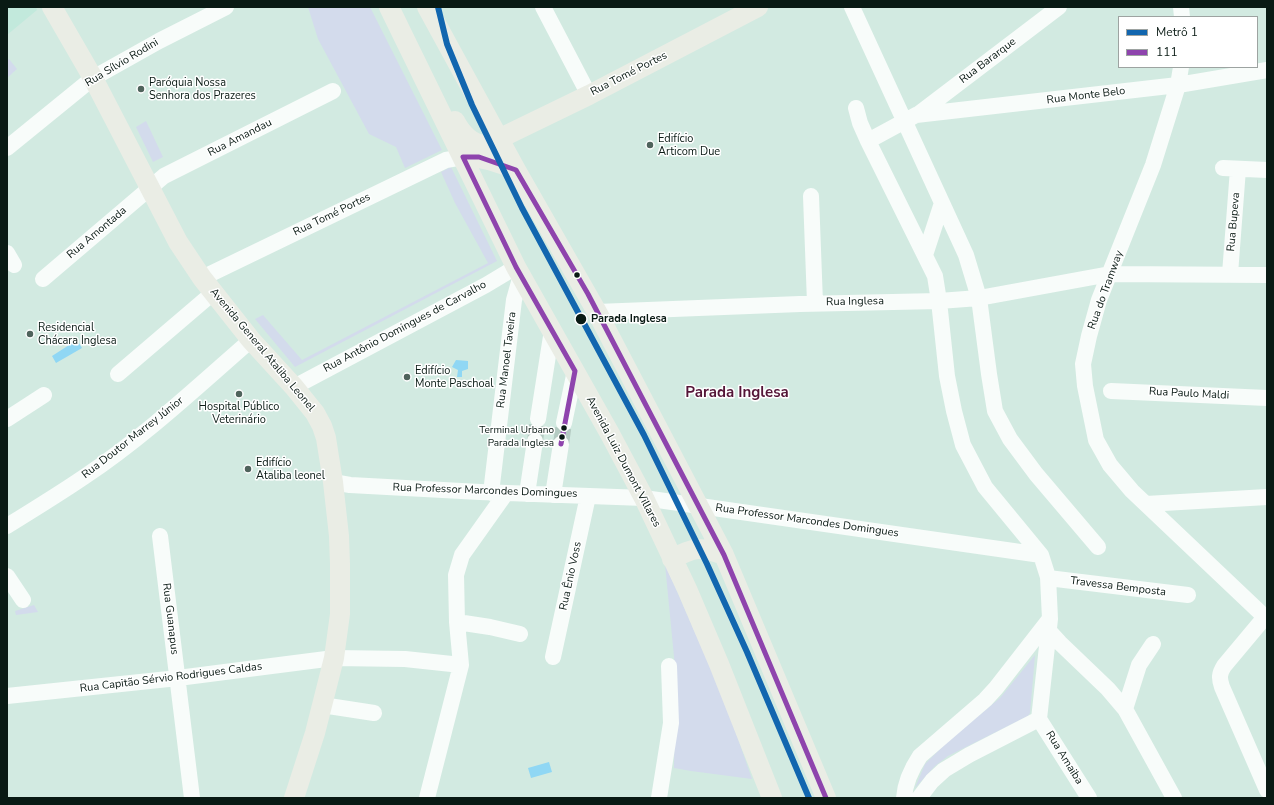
<!DOCTYPE html>
<meta charset="utf-8">
<style>
body{margin:0}
#map{position:relative;width:1274px;height:805px;overflow:hidden;background:#d2eae1;font-family:"Nunito Sans",sans-serif}
canvas{display:block}
.frame{position:absolute;inset:0;border:8px solid #091a14;pointer-events:none}
.legend{position:absolute;left:1118px;top:16px;width:140px;height:52px;box-sizing:border-box;background:#fff;border:1px solid #9da3a1;margin:0;padding:5px 7px;list-style:none;font-size:12px;color:#091a14}
.legend li{display:flex;align-items:center;gap:8px;height:20px}
.legend b{width:20px;border:1px solid #9da3a1}
</style>
<div id="map">
<canvas width="1274" height="805"></canvas>
<div class="frame"></div>
<ul class="legend">
<li><b style="height:5px;background:#1266af"></b>Metrô 1</li>
<li><b style="height:5px;background:#8e44ad"></b>111</li>
</ul>
</div>
<script>
const ctx = document.querySelector('canvas').getContext('2d');
ctx.lineJoin = 'round';
function paint(path, color) {
  ctx.fillStyle = color;
  ctx.fill(path, 'evenodd');
}
function trace(path, color, width, dash) {
  ctx.strokeStyle = color;
  ctx.lineWidth = width;
  ctx.lineCap = dash ? 'butt' : 'round';
  ctx.setLineDash(dash || []);
  ctx.stroke(path);
}
function write(font, color, halo, rows, align = 'center') {
  ctx.font = font + ' "Nunito Sans",sans-serif';
  ctx.lineWidth = 3;
  ctx.setLineDash([]);
  ctx.textBaseline = 'middle';
  ctx.strokeStyle = halo;
  ctx.fillStyle = color;
  for (const [text, x, y, turn = 0] of rows) {
    ctx.save();
    ctx.translate(x, y);
    ctx.rotate((+turn || 0) * Math.PI / 180);
    ctx.textAlign = isNaN(turn) ? turn : align;
    if (halo) ctx.strokeText(text, 0, 0);
    ctx.fillText(text, 0, 0);
    ctx.restore();
  }
}
paint(new Path2D(`
 M7 7H36L37 10 7 35Z`), '#c2e9dc');
paint(new Path2D(`
 M308 7H370L442 150 405 168 396 147 369 134 318 39Z
 M9 59 17 69 7 78V60Z
 M146 121 163 157 153 162 136 127Z
 M451 167 497 261 295 367 255 319 263 315 302 360 488 263 455 203 441 172Z
 M665 564 722 693 752 779 691 771 674 768 675 667Z
 M34 605 38 612 16 615 15 611Z
 M1035 655 1030 713 1028 716 948 756 935 766 915 788 925 764 946 743 1000 698Z`), '#d3dbec');
paint(new Path2D(`
 M77 340 82 348 56 363 52 356Z
 M456 360 468 361V369L462 371V377H457L458 370 452 367Z
 M549 762 552 772 531 778 528 768Z`), '#90d7f4');
trace(new Path2D(`
 M535 441 538 419
 M561 444 564 423`), '#b4cbc2', 16, [16, 8]);
trace(new Path2D(`
 M543 7 589 95
 M852 7 966 255 979 298 989 374 995 411 1010 439 1036 474 1098 547
 M1181 7 1182 17
 M1181 67 1178 85 1153 165 1099 300 1089 336 1083 364 1085 386 1096 440 1110 465 1132 491 1267 619
 M856 108 860 123 868 141 935 276 939 301 947 376 954 411 963 445 985 487 1041 555 1048 577 1050 619 1039 719
 M917 115 1059 7
 M868 141 916 115 1178 85 1267 70
 M7 148 93 78 159 41 226 7
 M1223 168 1267 170
 M811 196 815 303
 M7 253 14 265
 M925 255 942 203
 M1230 274 1238 169
 M202 278 446 160 463 157
 M43 279 164 176 333 91
 M597 312 800 304 939 301 979 298 1110 274 1267 275
 M118 374 214 292
 M294 387 486 285 516 267
 M1111 391 1267 398
 M7 419 44 395
 M538 419 552 330
 M564 423 575 371
 M333 482 350 485 480 492 644 498 1041 555
 M491 493 514 300 521 275
 M527 494 535 441
 M553 495 561 444
 M1146 504 1267 497
 M7 526C33 510 59 494 84 477 144 437 197 387 251 340
 M160 536 192 798
 M7 576 23 600
 M1048 578 1188 595
 M1265 617 1224 666C1219 674 1219 678 1222 687L1267 790
 M457 622 490 627 520 634
 M1048 630 1060 643 1108 689 1125 709 1174 798
 M553 657 588 496
 M7 696 178 678 334 658 405 659 461 665
 M322 705 374 713
 M1125 709 1139 665 1153 644
 M1039 719 1089 798
 M427 798 461 665 457 622 456 575 462 555 506 493
 M659 798 671 723 669 666
 M904 798C905 783 912 768 920 756L985 700 996 688 1049 620
 M919 798 932 781 944 770 969 755 1039 719`), '#f8fcfa', 16);
trace(new Path2D(`
 M52 7 93 78 178 242 202 278 251 340 294 387 315 413 322 426 326 438 333 482 339 536 340 564V614L334 658 315 733 294 798
 M389 7 516 267 610 434 644 498 687 589 719 664 772 798
 M427 7 516 170 597 312 724 555 826 798
 M455 121C461 133 472 145 486 145L589 95 758 7
 M463 157C482 156 499 162 516 170
 M672 559C695 547 699 546 724 555`), '#eaede5', 20);
trace(new Path2D(`
 M561 444 575 371 516 267 463 157H479L516 170 588 294 724 555 826 798`), '#8e44ad', 5);
trace(new Path2D(`
 M438 7 447 44 472 105 522 208 644 435 707 564 747 652 809 798`), '#1266af', 6);
for (const [x, y, r, color] of [
 [141,89,4,"#4f635c"],
 [650,145,4,"#4f635c"],
 [577,275,3.5,"#091a14"],
 [581,319,6,"#091a14"],
 [30,334,4,"#4f635c"],
 [407,377,4,"#4f635c"],
 [239,394,4,"#4f635c"],
 [564,428,3.5,"#091a14"],
 [562,437,3.5,"#091a14"],
 [248,469,4,"#4f635c"]
]) {
  const dot = new Path2D();
  dot.arc(x, y, r, 0, 2 * Math.PI);
  ctx.fillStyle = color;
  ctx.fill(dot);
  trace(dot, '#fff', 1.5);
}
write('10px', '#091a14', '#fff', [
 ["Terminal Urbano",554,431],
 ["Parada Inglesa",554,444]
], 'right');
write('11px', '#091a14', '#fff', [
 ["Rua Bararque",988,61,-37],
 ["Rua Sílvio Rodini",122,63,-31],
 ["Rua Tomé Portes",629,74,-27],
 ["Rua Monte Belo",1086,96,-7],
 ["Rua Amandau",240,138,-27],
 ["Rua Tomé Portes",332,215,-26],
 ["Rua Bupeva",1234,222,-85],
 ["Rua Amontada",97,233,-40],
 ["Rua do Tramway",1106,290,-70],
 ["Rua Inglesa",855,302,-1],
 ["Rua Antônio Domingues de Carvalho",405,327,-28],
 ["Avenida General Ataliba Leonel",262,350,50],
 ["Rua Manoel Taveira",507,360,-83],
 ["Rua Paulo Maldi",1189,394,3],
 ["Rua Doutor Marrey Júnior",133,438,-38],
 ["Avenida Luiz Dumont Villares",623,462,62],
 ["Rua Professor Marcondes Domingues",485,491,2],
 ["Rua Professor Marcondes Domingues",807,521,8],
 ["Rua Ênio Voss",571,576,-78],
 ["Travessa Bemposta",1118,587,7],
 ["Rua Guanapus",170,619,83],
 ["Rua Capitão Sérvio Rodrigues Caldas",171,678,-7],
 ["Rua Amaiba",1064,758,58]
]);
write('11px', '#091a14', '#fff', [
 ["Paróquia Nossa",149,83],
 ["Senhora dos Prazeres",149,96],
 ["Edifício",658,139],
 ["Articom Due",658,152],
 ["Residencial",38,328],
 ["Chácara Inglesa",38,341],
 ["Edifício",415,371],
 ["Monte Paschoal",415,384],
 ["Hospital Público",239,407,"center"],
 ["Veterinário",239,420,"center"],
 ["Edifício",256,463],
 ["Ataliba leonel",256,476]
], 'left');
write('bold 11px', '#091a14', '#fff', [
 ["Parada Inglesa",591,319]
], 'left');
write('bold 15px', '#541537', '#fff', [
 ["Parada Inglesa",737,393]
]);
</script>
